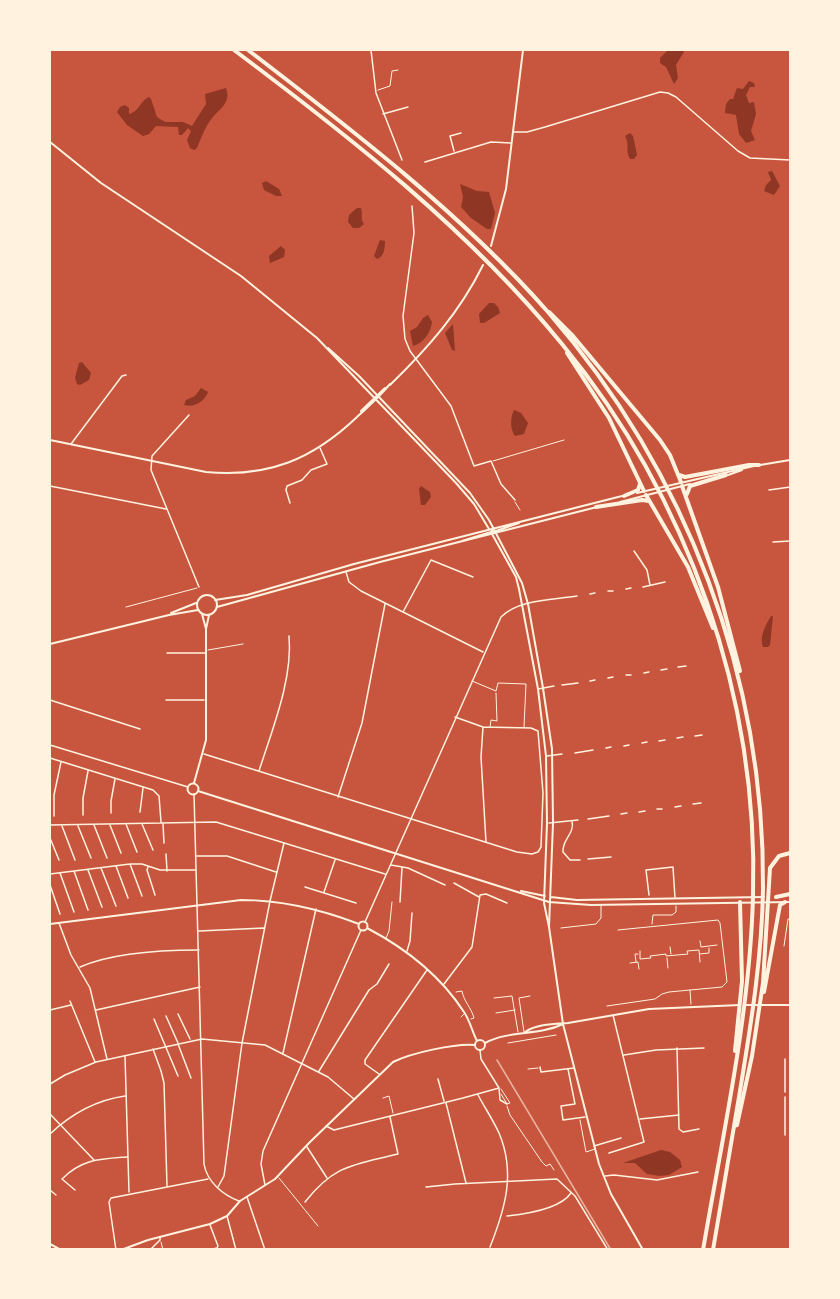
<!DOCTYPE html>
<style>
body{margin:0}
#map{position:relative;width:840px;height:1299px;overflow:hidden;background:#c8553d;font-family:"IBM Plex Sans",sans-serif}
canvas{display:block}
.frame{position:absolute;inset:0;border:51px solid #fff3e0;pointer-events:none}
</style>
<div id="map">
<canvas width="840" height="1299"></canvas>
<div class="frame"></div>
</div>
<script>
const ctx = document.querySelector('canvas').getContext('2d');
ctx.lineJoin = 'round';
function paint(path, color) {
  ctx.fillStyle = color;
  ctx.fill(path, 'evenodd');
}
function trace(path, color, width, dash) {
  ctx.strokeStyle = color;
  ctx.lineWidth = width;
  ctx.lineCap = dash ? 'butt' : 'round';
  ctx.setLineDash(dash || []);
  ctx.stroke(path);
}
paint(new Path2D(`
 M668 50H685L676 65 678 78 674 84 666 67 660 63V58Z
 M749 81 754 83 755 87H750L746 95 749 103 754 102 756 114 751 131 755 140 746 143 739 134 736 115 725 113 726 104 730 99H733L737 88 743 89Z
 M226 88C232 104 218 109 210 121 204 129 201 139 197 148L194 150 190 148 187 140 191 131 188 128 182 135H179L178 127 156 126 149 134 143 136 127 125 117 112 120 107 125 105 129 108V114C139 112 140 101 149 97L151 99 157 117 165 122H183L192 126 206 104 205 94Z
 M630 133 633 136 637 155 634 159H630C625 151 630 144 625 136Z
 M772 171 780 186 774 195 764 191 766 185 771 180 768 172Z
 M266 181 279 189 282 196H276L264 190 262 183Z
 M460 184 477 191 489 192 495 213 491 229H487L471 218 461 207 463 197Z
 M357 208H361C363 214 360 219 364 224L359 228H353L348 222 349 215Z
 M380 240 385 241C385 248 384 257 377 259L374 256Z
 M281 246 285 250 284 257 270 263 269 256Z
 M489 303H494L498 307 500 313 484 323H480L479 314Z
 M428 315 432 322C431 332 424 343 413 346L410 331 417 327 423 318Z
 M453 324 455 351 452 350 445 333Z
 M82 362 91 373 89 380 80 385 77 384 75 378 79 363Z
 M201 388 208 392C204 402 194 408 184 405L186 400 195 396Z
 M514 410 521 413 528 423 524 434 515 436C510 429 510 418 514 410Z
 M421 486 430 492 431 497 425 505H421L419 489Z
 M771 616H773L770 645 768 647H763C759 636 766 625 771 616Z
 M661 1150 670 1152 680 1160 682 1167 669 1175 660 1176 647 1174 635 1163H623Z`), '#8f3625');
trace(new Path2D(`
 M378 90 390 86 392 71 398 70
 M493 461 564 440
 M515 502 520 510
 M126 607 197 588
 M208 650 243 644
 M472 681 496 691 498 683 526 684 524 727
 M490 727 491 720 497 721 496 693
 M652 924 653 915H672L676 912V906
 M561 928 596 924 601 918V906
 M386 938 389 931 392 902
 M784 946 788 919H790
 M690 990 691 1004
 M456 992 462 991C464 1002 471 1007 474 1018L471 1019
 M494 998 512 996 518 1032
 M607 1006 655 999 662 994 669 992 722 987 727 982 720 923 718 920 618 930
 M496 1013 515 1010
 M461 1017 464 1014
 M524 1032 519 998 530 996
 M508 1043 556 1035
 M528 1069 538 1068
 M501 1089 510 1103 507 1104 501 1094
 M383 1098 389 1096 393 1113
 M507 1106 510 1115 542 1162 546 1166 550 1164 554 1170
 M580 1120 586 1152 595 1149
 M279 1178 318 1226
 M161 1242 163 1250`), '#fff3e0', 1);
trace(new Path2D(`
 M700 941 701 947 717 945
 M670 947 671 954
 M640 951V959L651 958 650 956 666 954V956L688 954 687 951 699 950 700 962
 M700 954 709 953V948
 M667 958 668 968
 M636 962 635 954H638
 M630 963 638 962 639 969`), '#fff3e0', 1);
trace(new Path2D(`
 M371 50 376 93 402 160
 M383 114 408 107
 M514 132H527L545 127 660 92 668 93 676 97 738 151 750 158 790 160
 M454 151 450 136 461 133
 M425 162 491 142 511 143
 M412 206 414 233 403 316 405 339 410 351 451 406 474 466 491 461 501 484 515 500
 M189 415 152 456 151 470 199 587
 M71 444 122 376 126 375
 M50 446V451
 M50 486 166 509
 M769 490 790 487
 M290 503 286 490 287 486 302 480 311 470 327 464 320 448
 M773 542 790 541
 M634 551 647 570 650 585
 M346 572 349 582 361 591 483 652
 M643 587 665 582
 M626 589 631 588
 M608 591H613
 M590 594 595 593
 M403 612 431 560 473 577
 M167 653H205
 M678 667 686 666
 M661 670 667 669
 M644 673 649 672
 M626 675H631
 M608 678 613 677
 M590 681 595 680
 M562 685 578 683
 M538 689 554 686
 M50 700 140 729
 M166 700H204
 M483 727 481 757 486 842
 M695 736 702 735
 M677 738 683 737
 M659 741 665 740
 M642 743 647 742
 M50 745 188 787
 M624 746 629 745
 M606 748 611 747
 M575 753 593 750
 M204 754 517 852 532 854 538 852 541 847 543 793 538 731 531 728 483 727 455 717
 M547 756 562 754
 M50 758 153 790 159 796 161 822
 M259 771C272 730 293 679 289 636
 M194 794 204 1164C207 1182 223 1195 239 1201
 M338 797 362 723 385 604
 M693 804 701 803
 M675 807 681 806
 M657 809H662
 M140 812 143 788
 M639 812 645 811
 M111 813V801L115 779
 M621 814 627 813
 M83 815V798L88 771
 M54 816V795L61 762
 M588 819 609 816
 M572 821C575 834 562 839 563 852L570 860H580
 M549 823 578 820
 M126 824 137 852
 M142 824 153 850
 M163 824 164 843
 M50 825 216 822 385 874
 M94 825 107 858
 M110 825 121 853
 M62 826 75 860
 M78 826 91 858
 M50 838 59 860
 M166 854 167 871
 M197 856H227L276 872
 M588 859 611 857
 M130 864 142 896
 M391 865 408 868 445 885
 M116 866 128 898
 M148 867 147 870 155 895
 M101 868 116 906
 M88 870 102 907
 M74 871 88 910
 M60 873 74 912
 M50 874 130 864H142L160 870H195
 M454 883 479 897
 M50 885 60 914
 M305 887 356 903
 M324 892 335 860
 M649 895 646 870 673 867 675 898
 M400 902 402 868
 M365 922 501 617C519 599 553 600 577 596
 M59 923 71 955 90 988 107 1059
 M199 931 264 928
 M407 951 410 941 412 913
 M80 967C112 953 163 950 199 950
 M444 984 472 947 480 895 486 894 507 903
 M70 1001 95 1062
 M50 1010 71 1005
 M96 1010 200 987
 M178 1014 190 1039
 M166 1016 178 1043
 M154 1019 178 1076
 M178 1044 191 1078
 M677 1048 679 1129 683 1132 699 1129
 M153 1049 161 1071 164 1083 167 1186
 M480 1050 481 1059 499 1088 500 1100 507 1104
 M283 1053 316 909
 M624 1055 656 1050 704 1048
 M125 1056 129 1192
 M540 1067 541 1072 574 1068
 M568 1069 575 1104 561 1106 563 1120 585 1117
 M319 1071 369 990 377 984 389 964
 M379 1074 365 1064V1060L427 970
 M438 1079 444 1101
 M50 1084 65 1075 96 1062 202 1039 265 1045 328 1077 354 1099
 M785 1092V1059
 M478 1095C485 1108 493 1120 499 1133 516 1173 505 1209 490 1247
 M446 1103 466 1183
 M50 1114 94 1160
 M640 1119 679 1115
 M326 1126 334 1130 463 1098 499 1088
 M50 1134C71 1114 97 1100 125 1096
 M785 1135V1097
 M594 1146 621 1138
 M307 1147 327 1178
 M609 1153 644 1142 613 1015
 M605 1176 614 1175 657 1180 698 1172
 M265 1185 261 1164 263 1151 361 930
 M218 1187 224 1176 242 1043 270 901 284 843
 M426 1187 455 1184 557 1179 575 1196 608 1250
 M50 1190 56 1195
 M75 1190 62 1179C82 1159 100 1159 127 1157
 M247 1197 265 1250
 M305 1202C335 1164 354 1165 398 1154L390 1117
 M227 1216 236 1250
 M507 1216C526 1214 560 1209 571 1193
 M116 1250 109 1202 111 1198 208 1179
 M150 1250 160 1240V1237
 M209 1250 217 1248 218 1246 210 1225`), '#fff3e0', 1.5);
trace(new Path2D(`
 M50 142 101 183 241 276 317 338
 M491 246 506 189 523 50
 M317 338 456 483 474 504 489 529
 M328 348 359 376 470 493 489 520 522 583 528 604 543 688 552 749 553 823 549 927
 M390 385C427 349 460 312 483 265
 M361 411 385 388
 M50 440 206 472C268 478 313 459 357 417 369 406 380 396 390 384
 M492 534 516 577 519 589 538 689 546 756 547 823 544 903 549 927 563 1024 599 1164 611 1194 643 1250
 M202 614 206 629
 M194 783 206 740V629L209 615
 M187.5 789a5.5 5.5 0 1 1 11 0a5.5 5.5 0 1 1-11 0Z
 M198 791 549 902 591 905 790 902
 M521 891 545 896
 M551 897 577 900 764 897
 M358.5 926a4.5 4.5 0 1 1 9 0a4.5 4.5 0 1 1-9 0Z
 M50 924 241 900C283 900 320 909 359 924
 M367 928C405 948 440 975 464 1012 470 1021 472 1031 477 1041
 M745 1005H790
 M525 1032C537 1024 554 1024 568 1023L649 1009 740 1005
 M475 1045a5 5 0 1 1 10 0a5 5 0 1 1-10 0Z
 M485 1043C509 1030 539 1036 563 1024
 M50 1244 61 1250
 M121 1250 148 1240 210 1224 227 1216 240 1201 275 1179 310 1142 393 1062C411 1053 456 1043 475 1045`), '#fff3e0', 2);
trace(new Path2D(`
 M760 465 790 460
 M728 475 742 470
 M637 493 754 466
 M620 502 690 484
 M493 532 519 523
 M462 541 491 532 494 528
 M197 605a10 10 0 1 1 20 0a10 10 0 1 1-20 0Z
 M215 600 247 595 354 564 622 496
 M217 607 380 562 597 507
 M171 613 196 603
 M50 644 169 615 198 610`), '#fff3e0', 2);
trace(new Path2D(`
 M234 50C350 137 469 230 562 344 688 497 759 697 753 896 750 1014 723 1133 703 1250
 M248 50C350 128 463 215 548 312 687 472 765 677 763 889 762 957 751 1024 740 1091 731 1144 722 1197 713 1250
 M549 312 573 336 660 440 670 455 681 482
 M567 353 609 418 644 491
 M679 475 685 477 749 465H759
 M682 486 718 587 740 671
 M687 494 690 486 726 475
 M646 495 688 567 713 628
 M624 496 638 490 640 484
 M596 507 642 500 649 501
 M776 897 790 894
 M764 992 780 905 785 902
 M735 1051 742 981 740 902
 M734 1126 737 1125 752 1056 763 983 770 868 779 856 790 853`), '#fff3e0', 4);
trace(new Path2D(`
 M497 1060 611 1250`), '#e9b49f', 1.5);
</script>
